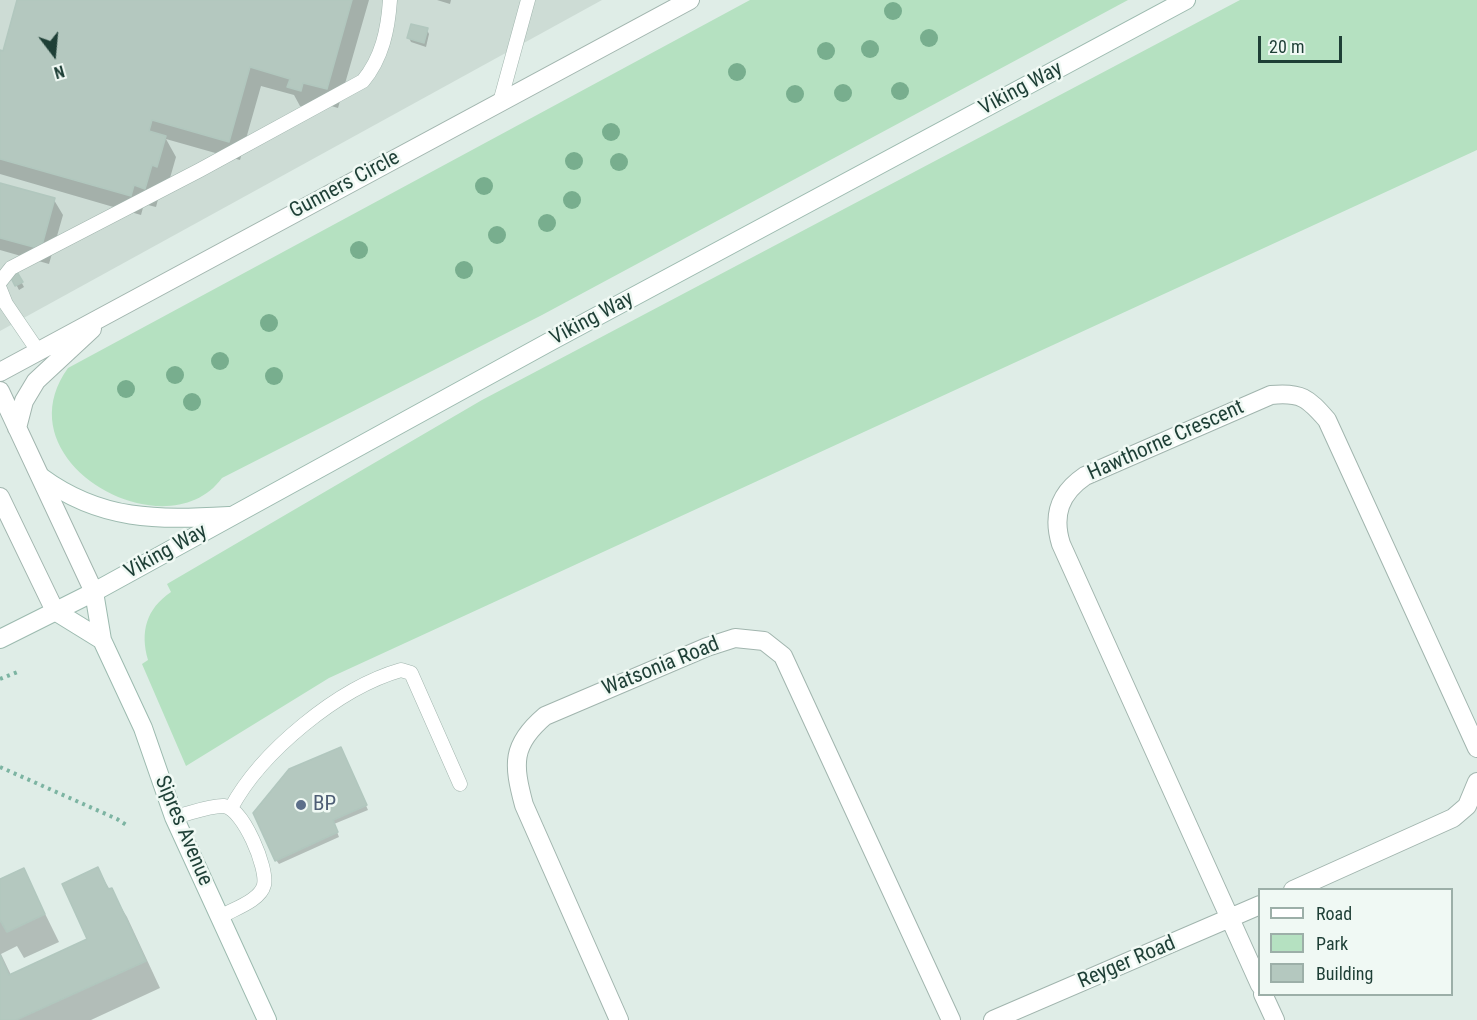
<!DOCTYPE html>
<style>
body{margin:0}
#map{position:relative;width:1477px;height:1020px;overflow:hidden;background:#dfede7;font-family:"Roboto Condensed",sans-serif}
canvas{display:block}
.legend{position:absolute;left:1258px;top:888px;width:195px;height:108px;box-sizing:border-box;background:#f0f9f4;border:2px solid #9cafa8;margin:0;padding:8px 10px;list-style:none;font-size:18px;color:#1e3f36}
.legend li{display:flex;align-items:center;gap:12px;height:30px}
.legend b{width:30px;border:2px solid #9cafa8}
.north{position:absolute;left:24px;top:24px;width:60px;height:60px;-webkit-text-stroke:4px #f0f9f4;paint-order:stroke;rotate:164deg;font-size:16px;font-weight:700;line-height:24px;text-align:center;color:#1e3f36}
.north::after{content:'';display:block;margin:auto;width:21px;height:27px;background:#1e3f36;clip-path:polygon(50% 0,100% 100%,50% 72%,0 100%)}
.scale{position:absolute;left:1258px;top:36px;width:84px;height:27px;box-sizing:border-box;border:3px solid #1e3f36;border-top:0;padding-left:8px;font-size:18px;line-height:21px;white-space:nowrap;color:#1e3f36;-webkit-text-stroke:4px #f0f9f4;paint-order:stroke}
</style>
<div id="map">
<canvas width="1477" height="1020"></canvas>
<ul class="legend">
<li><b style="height:8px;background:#fff"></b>Road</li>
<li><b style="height:16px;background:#b5e1c1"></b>Park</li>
<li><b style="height:16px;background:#b4c8bf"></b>Building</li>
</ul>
<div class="north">N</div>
<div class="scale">20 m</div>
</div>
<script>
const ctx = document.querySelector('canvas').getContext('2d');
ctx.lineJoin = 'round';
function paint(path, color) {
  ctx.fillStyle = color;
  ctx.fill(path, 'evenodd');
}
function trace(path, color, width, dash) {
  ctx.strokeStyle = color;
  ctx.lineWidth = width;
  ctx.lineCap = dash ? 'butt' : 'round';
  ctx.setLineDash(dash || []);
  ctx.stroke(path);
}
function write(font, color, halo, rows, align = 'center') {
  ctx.font = font + ' "Roboto Condensed",sans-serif';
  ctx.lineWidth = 5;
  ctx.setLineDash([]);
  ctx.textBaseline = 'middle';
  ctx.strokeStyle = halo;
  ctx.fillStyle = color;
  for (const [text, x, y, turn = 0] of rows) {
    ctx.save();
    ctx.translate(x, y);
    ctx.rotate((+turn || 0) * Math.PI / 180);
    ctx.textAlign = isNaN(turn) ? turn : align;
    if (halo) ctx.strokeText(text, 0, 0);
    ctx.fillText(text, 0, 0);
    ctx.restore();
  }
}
paint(new Path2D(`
 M0 0H602L0 331Z`), '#cddcd5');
paint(new Path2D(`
 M750 0H1128L542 315 222 478C166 554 0 462 68 368Z
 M1240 0H1477V150L329 678 186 766 142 664 148 660C140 632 146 609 171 592L167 584 482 400Z`), '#b5e1c1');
paint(new Path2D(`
 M18 0H369L338 108 314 101 312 110 300 106 294 95 261 86 240 160 166 139 176 157 168 185 162 184 156 207 144 204 141 215 0 174V52L4 53Z
 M437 0H451L450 4Z
 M427 30 429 34 426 47 411 42 409 38Z
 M0 185 54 200 63 215 49 264 0 250Z
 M17 274 24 287 19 290 12 276Z
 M343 753 368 810 334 824 339 837 279 864 276 860Z
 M23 869 59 942 24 958 17 946 1 954 11 975 89 940 97 869 127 917 160 988 91 1020H0V880Z`), '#0003');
const building = new Path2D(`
 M17 0H352L327 89 303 83 301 91 287 87 290 79 250 67 229 142 152 120 149 131 166 136 157 167 152 165 145 189 134 185 131 196 0 159V50L3 51Z
 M411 24 428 28 424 43 407 38Z
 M0 183 55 198 41 249 0 238Z
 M17 272 23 282 15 286 10 276Z
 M341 747 367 805 333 820 338 832 275 861 253 813 289 769Z
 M98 867 108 889 112 888 146 961 16 1020H0V955L9 975 87 939 62 884Z
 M24 868 45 914 7 932 0 920V879Z`);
paint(building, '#b4c8bf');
trace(building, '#b1c7be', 1.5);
const lane = new Path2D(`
 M500 102 528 0
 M0 282 11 268 200 170 363 81C382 58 388 30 390 0
 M0 289 6 304 38 351
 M231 808C261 752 338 688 401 670L411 673 460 784
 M174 817C189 814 210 805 224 806 243 808 268 868 264 885 260 901 233 909 220 917`);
const street = new Path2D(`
 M0 372 690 0
 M0 391 94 592
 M17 428 24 401 36 381 92 329
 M0 497 55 611
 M1293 890 1453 818 1467 806 1477 782
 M1260 985 1061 544C1052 515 1060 493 1085 476L1271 395C1301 392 1308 398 1327 420L1477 748
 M1263 994 1275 1020
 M619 1020 524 805C513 764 511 745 545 716L707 647 735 638 764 641 783 656 951 1020
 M993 1020 1260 905`);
const secondary = new Path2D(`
 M41 477C101 521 157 520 229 516
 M94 592 102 640 143 728 174 817 267 1020
 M55 611 102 640
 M0 639 94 592 551 341 1186 0`);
trace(lane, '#a1b5ae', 15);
trace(street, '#a1b5ae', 20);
trace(secondary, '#9cbaaf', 20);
trace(new Path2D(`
 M0 679 20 671
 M0 767 117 819 128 826`), '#7cb4a2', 4, [3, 4.5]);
trace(lane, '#fff', 14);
trace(street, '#fff', 18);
trace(secondary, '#fff', 18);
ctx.fillStyle = '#78ae8e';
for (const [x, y] of [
 [893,11],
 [929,38],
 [870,49],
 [826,51],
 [737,72],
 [900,91],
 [843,93],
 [795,94],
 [611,132],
 [574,161],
 [619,162],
 [484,186],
 [572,200],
 [547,223],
 [497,235],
 [359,250],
 [464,270],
 [269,323],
 [220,361],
 [175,375],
 [274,376],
 [126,389],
 [192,402]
]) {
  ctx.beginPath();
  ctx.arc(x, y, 9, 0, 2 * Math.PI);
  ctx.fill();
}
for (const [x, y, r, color] of [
 [301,805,6,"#5c6f8a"]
]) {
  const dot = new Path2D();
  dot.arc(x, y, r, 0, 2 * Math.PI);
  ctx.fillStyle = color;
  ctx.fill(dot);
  trace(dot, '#f0f9f4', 2);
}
write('21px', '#1e3f36', '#f0f9f4', [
 ["Viking Way",1021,89,-28],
 ["Gunners Circle",345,185,-28],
 ["Viking Way",592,319,-28],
 ["Hawthorne Crescent",1166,441,-24],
 ["Viking Way",166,552,-29],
 ["Watsonia Road",661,667,-22],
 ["Sipres Avenue",183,831,67],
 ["Reyger Road",1127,963,-23]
]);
write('21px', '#4e5e75', '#f0f9f4', [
 ["BP",313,805]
], 'left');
</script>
